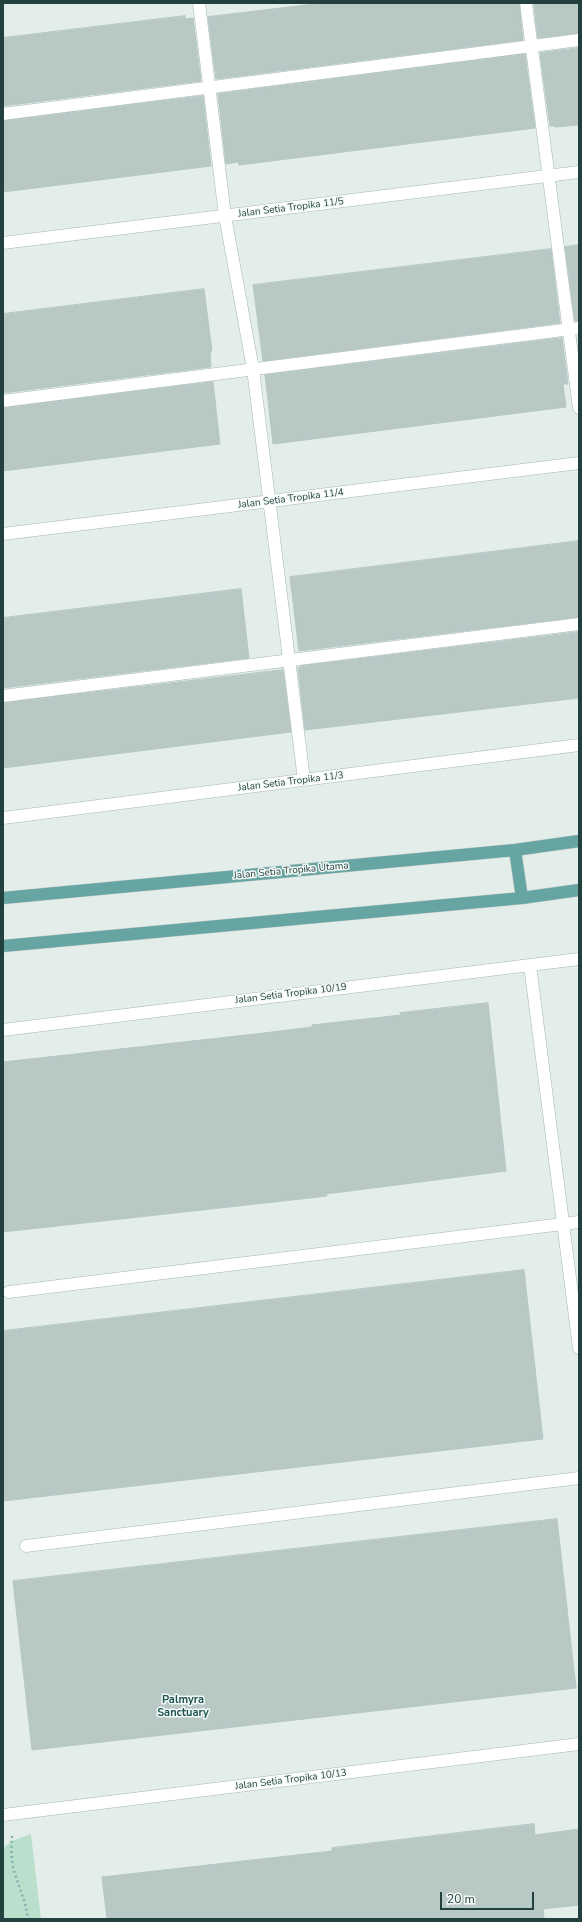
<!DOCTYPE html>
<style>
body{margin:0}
#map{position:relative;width:582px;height:1922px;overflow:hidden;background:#e3eeeb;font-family:"Nunito Sans",sans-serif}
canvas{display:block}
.frame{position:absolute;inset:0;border:4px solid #22403e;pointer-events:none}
.scale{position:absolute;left:440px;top:1892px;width:94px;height:18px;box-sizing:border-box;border:2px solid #22403e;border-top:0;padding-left:5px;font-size:12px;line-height:14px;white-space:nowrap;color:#22403e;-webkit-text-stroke:3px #f4faf8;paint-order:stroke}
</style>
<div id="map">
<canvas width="582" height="1922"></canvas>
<div class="frame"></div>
<div class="scale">20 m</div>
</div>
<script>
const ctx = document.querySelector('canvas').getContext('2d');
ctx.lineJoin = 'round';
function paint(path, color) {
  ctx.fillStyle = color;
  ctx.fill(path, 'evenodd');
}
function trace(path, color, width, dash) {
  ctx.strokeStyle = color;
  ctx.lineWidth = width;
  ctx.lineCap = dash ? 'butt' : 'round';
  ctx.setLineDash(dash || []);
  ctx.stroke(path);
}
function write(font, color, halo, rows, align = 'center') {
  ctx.font = font + ' "Nunito Sans",sans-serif';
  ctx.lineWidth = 3;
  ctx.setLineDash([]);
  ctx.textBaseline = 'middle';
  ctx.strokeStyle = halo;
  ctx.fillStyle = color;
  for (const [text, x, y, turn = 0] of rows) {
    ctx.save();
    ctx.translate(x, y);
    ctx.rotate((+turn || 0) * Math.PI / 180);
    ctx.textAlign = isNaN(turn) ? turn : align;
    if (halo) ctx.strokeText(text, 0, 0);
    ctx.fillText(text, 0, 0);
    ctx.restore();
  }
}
paint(new Path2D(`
 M31 1834 41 1919H3V1848L12 1841Z`), '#bbdfcd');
const building = new Path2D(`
 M323 3H519L523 40 216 79 208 17Z
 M534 3H579V33L538 38Z
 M185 16V19L193 18 201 81 3 106V38Z
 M579 48V125L555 127V126H550L540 53Z
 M525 54 535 128 239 165 238 162 226 164 218 94Z
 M203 96 211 166 3 192V121Z
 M579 245V321H575L565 247Z
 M551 249 560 323 263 361 253 285Z
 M204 289 212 351H210L211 367 3 393V314Z
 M562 338 568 384H563L566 407 273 444 265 375Z
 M213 382 220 444 3 471V408Z
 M579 541V617L299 651 290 577Z
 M241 589 249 658 3 688V618Z
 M579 632V698L305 730 298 668 301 666Z
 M283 670 291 732 3 768V703Z
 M488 1003 506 1171 326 1194 327 1196 283 1201 3 1232V1062L264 1033 312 1027V1025L401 1015 400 1013Z
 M524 1270 543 1439 3 1501V1331Z
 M557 1519 576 1688 32 1750 13 1581Z
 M534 1824 535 1835 579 1829V1905L543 1909 544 1919H107L102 1877 332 1851V1848Z`);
paint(building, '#b8c8c5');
trace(building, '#b5c7c4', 1);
const minor = new Path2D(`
 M199 3 225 216 253 369 304 780
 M526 3 579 408
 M3 114 579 40
 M3 243 579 172
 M3 401 579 328
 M3 534 579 463
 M3 696 579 624
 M3 818 579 745
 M530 965 579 1348
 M3 1030 579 959
 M9 1292 579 1222
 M26 1546 579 1478
 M3 1815 579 1744`);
const major = new Path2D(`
 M515 850 522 898
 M3 898 515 850 579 841
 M3 946 522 898 579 890`);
trace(minor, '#a5b6b4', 13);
trace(major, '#c1cac9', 13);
trace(new Path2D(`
 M12 1836C11 1848 11 1862 15 1874 20 1890 26 1902 28 1919`), '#82b2ae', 2.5, [2, 3]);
trace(minor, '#fff', 12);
trace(major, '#66a5a2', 12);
write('10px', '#22403e', '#f4faf8', [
 ["Jalan Setia Tropika 11/5",291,208,-7],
 ["Jalan Setia Tropika 11/4",291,499,-7],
 ["Jalan Setia Tropika 11/3",291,782,-7],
 ["Jalan Setia Tropika Utama",291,871,-5],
 ["Jalan Setia Tropika 10/19",291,994,-7],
 ["Jalan Setia Tropika 10/13",291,1780,-7]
]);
write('bold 11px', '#1d5352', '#f4faf8', [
 ["Palmyra",183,1700],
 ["Sanctuary",183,1713]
]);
</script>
